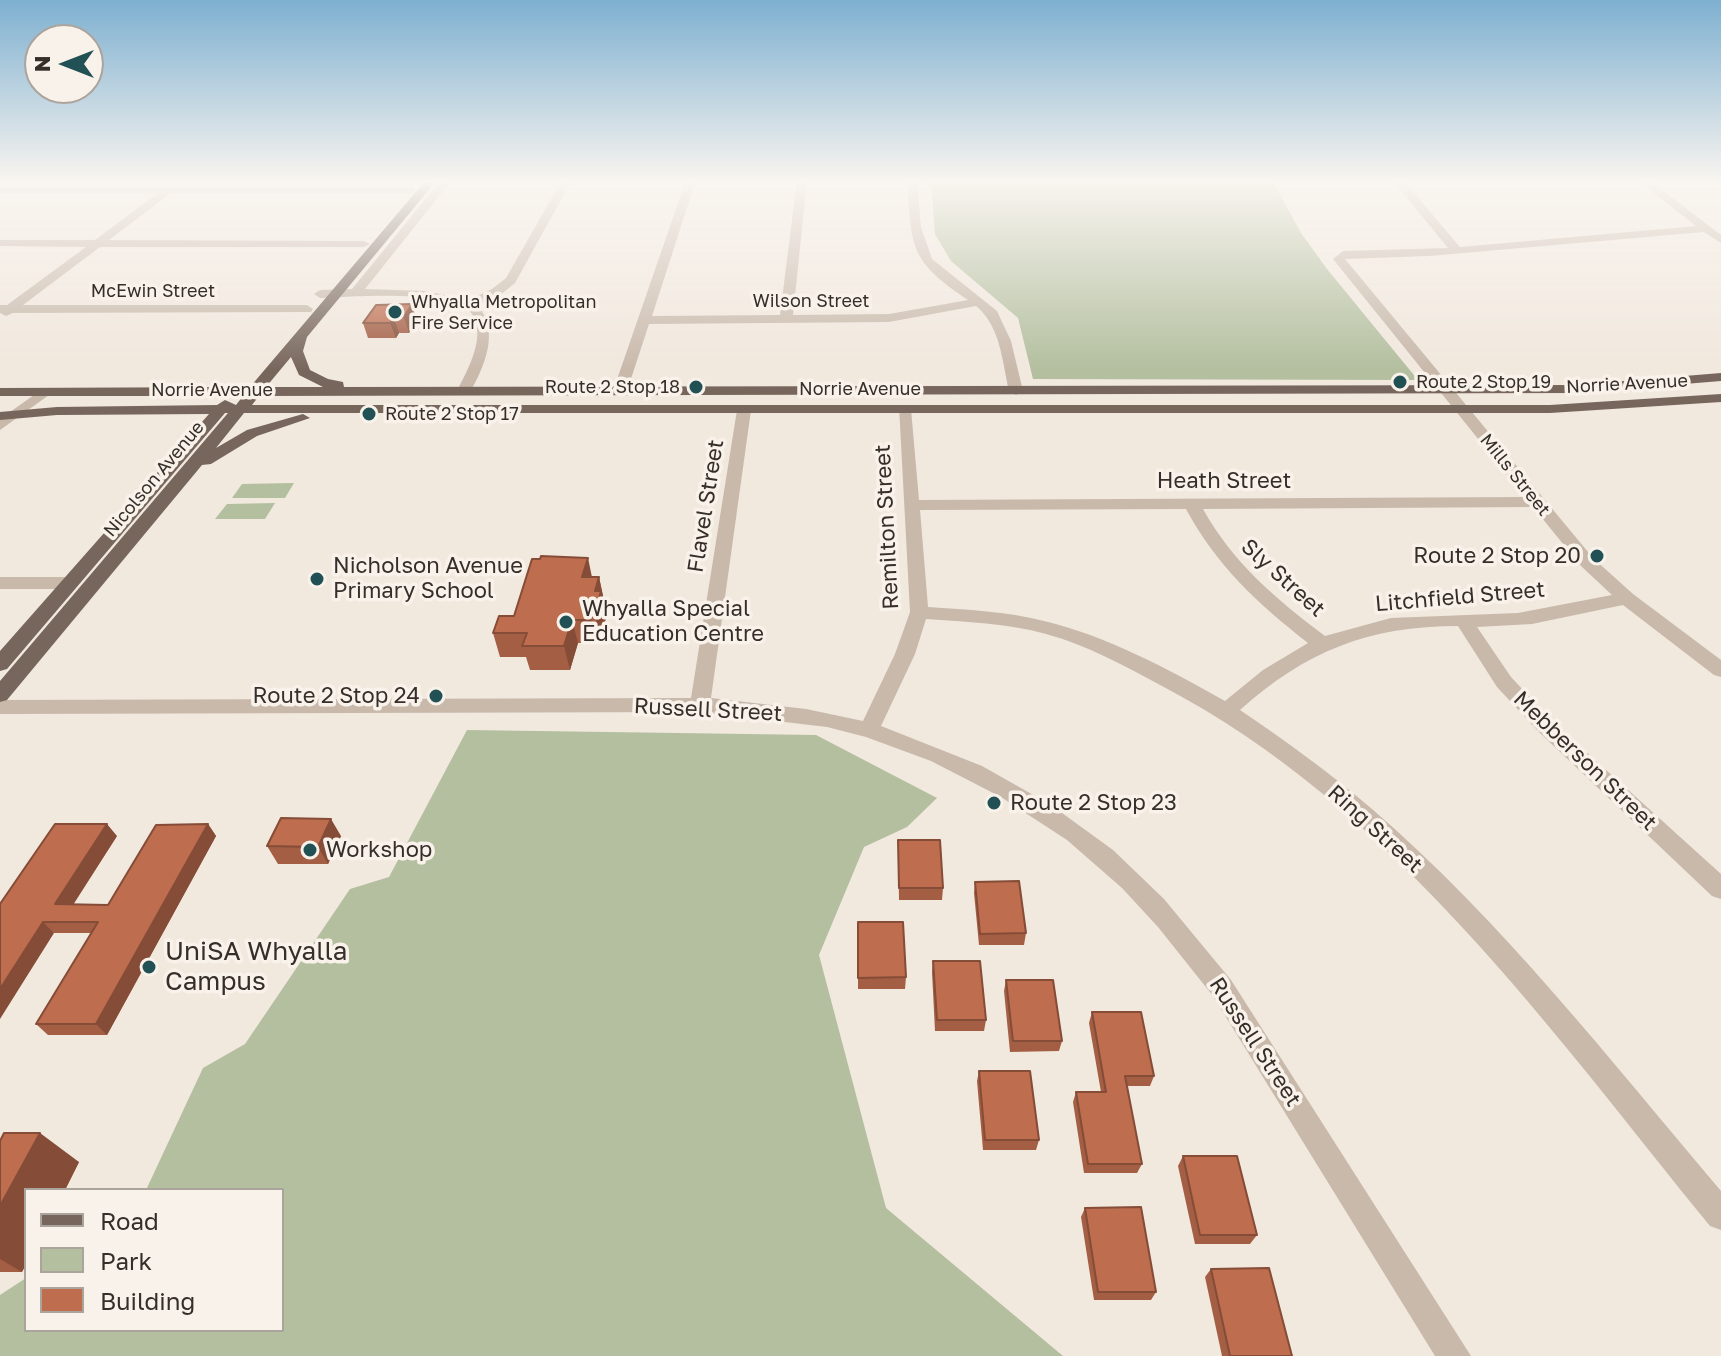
<!DOCTYPE html>
<style>
body{margin:0}
#map{position:relative;width:1721px;height:1356px;overflow:hidden;background:#f1e8de;font-family:"Golos Text",sans-serif}
canvas{display:block}
.legend{position:absolute;left:24px;top:1188px;width:260px;height:144px;box-sizing:border-box;background:#f9f2ea;border:2px solid #aba49d;margin:0;padding:10px 14px;list-style:none;font-size:24px;color:#362e29}
.legend li{display:flex;align-items:center;gap:16px;height:40px}
.legend b{width:40px;border:2px solid #aba49d}
.north{position:absolute;left:24px;top:24px;width:80px;height:80px;box-sizing:border-box;background:#f9f2ea;border:2px solid #aba49d;border-radius:50%;rotate:270deg;font-size:22px;font-weight:700;line-height:32px;text-align:center;color:#362e29}
.north::after{content:'';display:block;margin:auto;width:28px;height:36px;background:#225155;clip-path:polygon(50% 0,100% 100%,50% 72%,0 100%)}
</style>
<div id="map">
<canvas width="1721" height="1356"></canvas>
<ul class="legend">
<li><b style="height:10px;background:#77665c"></b>Road</li>
<li><b style="height:22px;background:#b3bf9f"></b>Park</li>
<li><b style="height:22px;background:#be6d4f"></b>Building</li>
</ul>
<div class="north">N</div>
</div>
<script>
const ctx = document.querySelector('canvas').getContext('2d');
ctx.lineJoin = 'round';
function paint(path, color) {
  ctx.fillStyle = color;
  ctx.fill(path, 'evenodd');
}
function trace(path, color, width, dash) {
  ctx.strokeStyle = color;
  ctx.lineWidth = width;
  ctx.lineCap = dash ? 'butt' : 'round';
  ctx.setLineDash(dash || []);
  ctx.stroke(path);
}
function write(font, color, halo, rows, align = 'center') {
  ctx.font = font + ' "Golos Text",sans-serif';
  ctx.lineWidth = 7;
  ctx.setLineDash([]);
  ctx.textBaseline = 'middle';
  ctx.strokeStyle = halo;
  ctx.fillStyle = color;
  for (const [text, x, y, turn = 0] of rows) {
    ctx.save();
    ctx.translate(x, y);
    ctx.rotate((+turn || 0) * Math.PI / 180);
    ctx.textAlign = isNaN(turn) ? turn : align;
    if (halo) ctx.strokeText(text, 0, 0);
    ctx.fillText(text, 0, 0);
    ctx.restore();
  }
}
paint(new Path2D(`
 M931 180H1272L1301 233 1327 269 1418 380 1033 379 1018 318 951 261 935 234Z
 M294 483 285 498H232L242 484Z
 M275 503 265 519H215L227 504Z
 M467 730 816 735 937 798 907 827 864 847 819 955 886 1208 1063 1356H0V1295L26 1278V1330H282V1190H146L203 1068 245 1044 350 889 389 877Z`), '#b3bf9f');
paint(new Path2D(`
 M441 180H452L365 289 425 291 469 300 492 289 506 278 562 180H572L515 283 500 295 477 305C501 330 484 368 469 394L464 395 457 391C467 371 487 336 472 314 454 288 350 297 320 298L314 294 320 290 352 289Z
 M686 180H696L652 316 780 315 797 180H807L793 315 889 314 968 300C909 260 912 249 907 180H917L921 227 932 259 997 311 1011 341 1023 391 1016 395 1009 391C1002 361 1001 327 976 306L889 322 649 324 627 391 625 394H615L613 391Z
 M1392 180H1403L1460 247 1696 226 1637 180H1649L1721 235V243L1704 232 1429 256 1345 259 1593 558 1633 594 1721 660V677L1714 675 1623 605 1532 624 1477 627 1511 677 1553 722 1721 874V899L1712 896 1539 732 1497 687 1458 626C1369 626 1306 651 1240 710 1286 741 1330 773 1372 809 1502 921 1610 1060 1721 1191V1230L1710 1226C1549 1028 1393 807 1162 686 1125 666 1087 645 1046 634 1007 623 966 622 926 619L915 654 881 726 982 766 1051 805 1113 850 1164 899 1231 980 1471 1356H1435L1213 996 1158 927 1122 888 1067 840 1001 797 931 761 866 737 827 727 700 712 0 714V700L691 698 737 410 744 406 751 410 711 698 806 709 863 721 895 654 910 612 899 406H909L911 409 919 500 1525 497 1333 259 1343 251 1448 248ZM1533 507 1581 566 1612 595 1518 613 1391 618 1325 636C1276 599 1233 563 1203 509ZM1186 509C1216 565 1258 604 1308 643L1263 670 1225 701C1168 669 1107 636 1044 621 1006 611 967 610 928 607L920 510Z
 M0 187H411L416 190 411 193H171L109 240 364 241 370 244 364 247H100L23 305H307L313 309 311 312 13 313 6 316 0 313V305H7L86 247 0 246V240H95L158 193H0Z
 M44 388 49 389V395L0 430V419Z
 M0 577H69L78 583 69 589H0Z`), '#c8b9ab');
paint(new Path2D(`
 M426 180H437L307 337 303 351 310 370 328 379 343 382 344 387 1575 385 1721 373V381L1575 393 259 396 252 405H1550L1721 394V402L1550 413H244L216 448 247 430 303 414 310 418 257 436 211 464 202 465 7 700 0 702V681L228 413H225L7 669 0 671V651L209 414 57 415 0 420V412L57 407 217 405 225 400 236 405 243 396H0V388L250 387ZM291 357 299 375 323 387H266Z`), '#77665c');
paint(new Path2D(`
 M412 304 416 319 409 333H399L396 338H368L363 323Z
 M592 577H599L607 615 600 638H595L594 643H578L570 670H530L526 657H500L493 633Z
 M208 824 216 836 107 1035H48L36 1024 91 933H54L0 904 117 836 73 904 108 905Z
 M341 836 328 864H278L267 846Z
 M898 840 943 888 942 900H899Z
 M975 882 1026 933 1024 945H979L974 893Z
 M858 922 906 977 905 989H858Z
 M933 961 986 1020 984 1031H935L932 972Z
 M1006 980 1062 1041 1059 1051 1010 1052 1004 991Z
 M1092 1012 1154 1076 1150 1086H1127L1142 1164 1137 1173H1084L1073 1102 1076 1092H1101L1089 1023Z
 M979 1071 1039 1140 1036 1150H983L977 1081Z
 M0 1141 79 1162 65 1190H26L22 1272H0Z
 M1183 1156 1257 1235 1250 1244H1195L1178 1166Z
 M1085 1208 1156 1292 1151 1300H1094L1081 1217Z
 M1211 1269 1292 1356H1222L1205 1277Z`), '#a35e44');
paint(new Path2D(`
 M412 304 416 319 409 333 404 317Z
 M394 318 399 333 396 338 390 323Z
 M588 558 593 582 582 577Z
 M599 577 607 615 600 638 595 614V591Z
 M590 614 595 638 594 643 588 620Z
 M572 620 578 643 570 670 564 646Z
 M331 819 341 836 328 864 318 847Z
 M107 824 117 836 66 916 55 904Z
 M208 824 216 836 107 1035 96 1024Z
 M43 922 54 933 0 1019V989Z
 M40 1133 79 1162 65 1190H26V1265L22 1272 0 1259V1206Z`), '#854c37');
const building = new Path2D(`
 M412 304 404 317 394 318 390 323H363L376 305Z
 M541 556 588 558 582 577H599L595 591H601L595 614H590L588 620H572L564 646H522L527 633H493L499 616H514L532 559H540Z
 M281 818 331 819 318 847 267 846Z
 M55 824H107L55 904 108 905 156 825 208 824 96 1024H36L98 922H43L0 989V904Z
 M898 840H940L943 888H899Z
 M1019 881 1026 933 980 934 975 882Z
 M858 922H903L906 977 858 978Z
 M933 961H980L986 1020H937Z
 M1006 980H1053L1062 1041H1013Z
 M1092 1012H1141L1154 1076H1125L1142 1164H1088L1076 1092H1106Z
 M979 1071H1030L1039 1140H985Z
 M4 1133H40L0 1206V1141Z
 M1183 1156H1237L1257 1235H1200Z
 M1141 1207 1156 1292H1098L1085 1208Z
 M1269 1268 1292 1356H1230L1211 1269Z`);
paint(building, '#be6d4f');
trace(building, '#854c37', 2);
const sky = ctx.createLinearGradient(0, 0, 0, 370);
sky.addColorStop(0, '#7eb0d0');
sky.addColorStop(0.49, '#f9f5f0');
sky.addColorStop(1, '#f9f5f000');
ctx.fillStyle = sky;
ctx.fillRect(0, 0, 1721, 370);
for (const [x, y, r, color] of [
 [395,312,8,"#225155"],
 [1400,382,8,"#225155"],
 [696,387,8,"#225155"],
 [369,414,8,"#225155"],
 [1597,556,8,"#225155"],
 [317,579,8,"#225155"],
 [566,622,8,"#225155"],
 [436,696,8,"#225155"],
 [994,803,8,"#225155"],
 [310,850,8,"#225155"],
 [149,967,8,"#225155"]
]) {
  const dot = new Path2D();
  dot.arc(x, y, r, 0, 2 * Math.PI);
  ctx.fillStyle = color;
  ctx.fill(dot);
  trace(dot, '#f9f2ea', 3);
}
write('18px', '#362e29', '#f9f2ea', [
 ["McEwin Street",153,291],
 ["Wilson Street",811,301],
 ["Norrie Avenue",1627,384,-3],
 ["Norrie Avenue",860,389],
 ["Norrie Avenue",212,390],
 ["Mills Street",1515,475,51],
 ["Nicolson Avenue",154,479,-50]
]);
write('18px', '#362e29', '#f9f2ea', [
 ["Whyalla Metropolitan",411,302],
 ["Fire Service",411,323],
 ["Route 2 Stop 19",1416,382],
 ["Route 2 Stop 18",680,387,"right"],
 ["Route 2 Stop 17",385,414]
], 'left');
write('22px', '#362e29', '#f9f2ea', [
 ["Heath Street",1224,481],
 ["Flavel Street",706,506,-81],
 ["Remilton Street",887,527,-93],
 ["Sly Street",1283,578,42],
 ["Litchfield Street",1460,597,-5],
 ["Russell Street",708,710,3],
 ["Mebberson Street",1585,761,44],
 ["Ring Street",1375,829,42],
 ["Russell Street",1255,1042,57]
]);
write('22px', '#362e29', '#f9f2ea', [
 ["Route 2 Stop 20",1581,556,"right"],
 ["Nicholson Avenue",333,566],
 ["Primary School",333,591],
 ["Whyalla Special",582,609],
 ["Education Centre",582,634],
 ["Route 2 Stop 24",420,696,"right"],
 ["Route 2 Stop 23",1010,803],
 ["Workshop",326,850]
], 'left');
write('26px', '#362e29', '#f9f2ea', [
 ["UniSA Whyalla",165,952],
 ["Campus",165,982]
], 'left');
</script>
